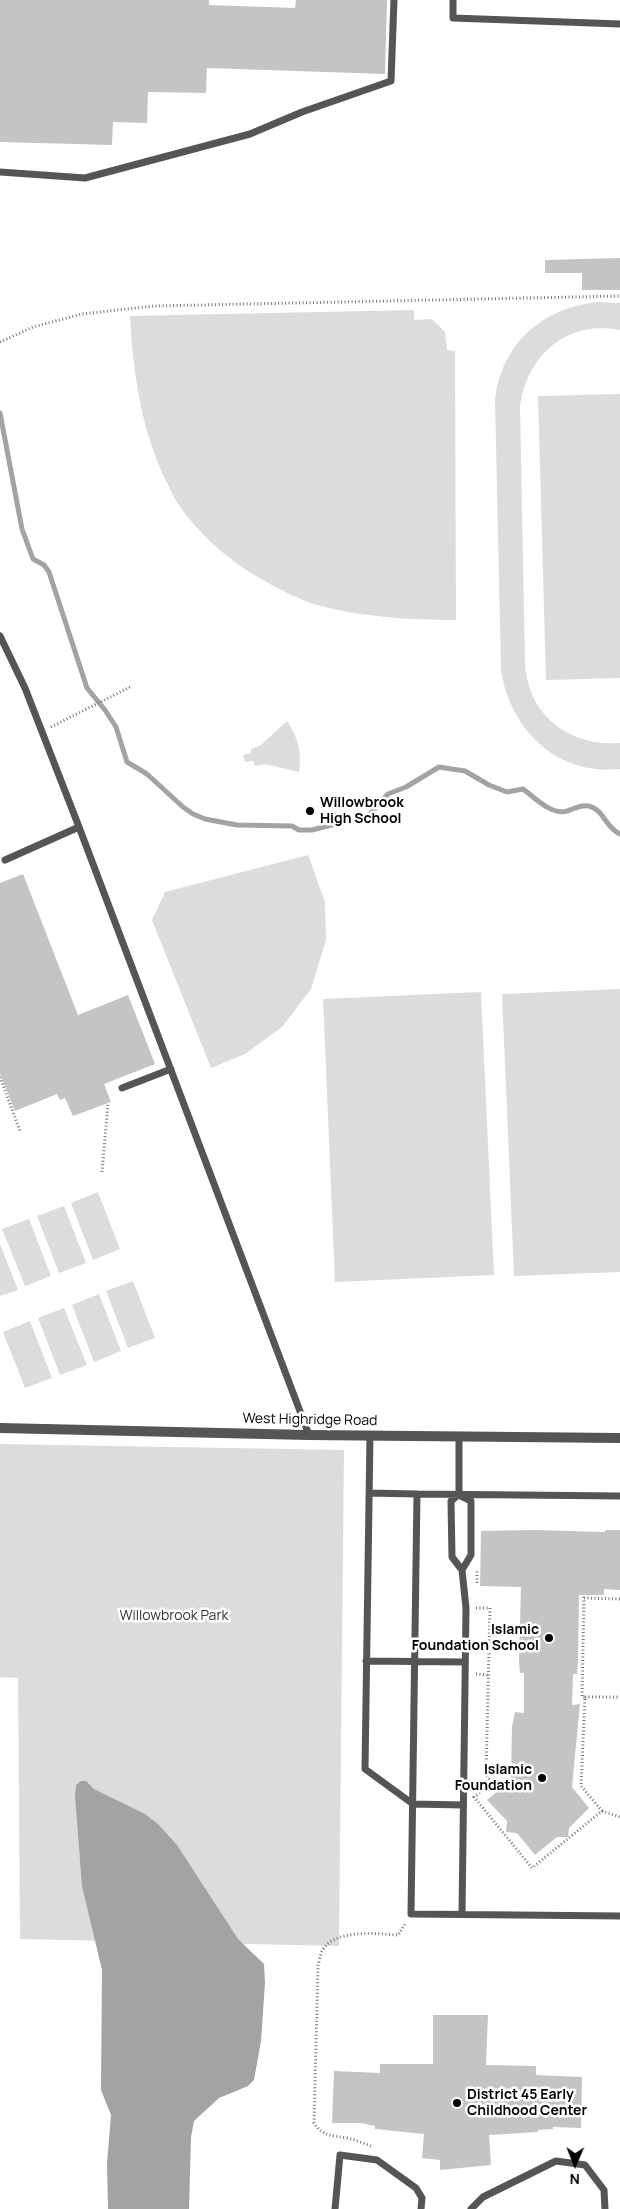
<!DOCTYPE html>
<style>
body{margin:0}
#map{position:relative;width:620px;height:2209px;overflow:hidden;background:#fff;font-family:Manrope,sans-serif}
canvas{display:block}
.north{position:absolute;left:550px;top:2139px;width:50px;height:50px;-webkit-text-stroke:4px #fff;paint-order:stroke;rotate:181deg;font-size:14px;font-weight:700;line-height:20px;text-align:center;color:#000}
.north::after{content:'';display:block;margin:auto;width:18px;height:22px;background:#000;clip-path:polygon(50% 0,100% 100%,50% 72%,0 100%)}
</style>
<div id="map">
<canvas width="620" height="2209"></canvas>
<div class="north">N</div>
</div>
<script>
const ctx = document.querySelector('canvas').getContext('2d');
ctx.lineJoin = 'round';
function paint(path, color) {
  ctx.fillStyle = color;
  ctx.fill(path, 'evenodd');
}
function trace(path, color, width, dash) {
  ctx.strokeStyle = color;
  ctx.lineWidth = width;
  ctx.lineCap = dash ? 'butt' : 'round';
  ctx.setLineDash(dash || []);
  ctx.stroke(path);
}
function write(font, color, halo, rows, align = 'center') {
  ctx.font = font + ' Manrope,sans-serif';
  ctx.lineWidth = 5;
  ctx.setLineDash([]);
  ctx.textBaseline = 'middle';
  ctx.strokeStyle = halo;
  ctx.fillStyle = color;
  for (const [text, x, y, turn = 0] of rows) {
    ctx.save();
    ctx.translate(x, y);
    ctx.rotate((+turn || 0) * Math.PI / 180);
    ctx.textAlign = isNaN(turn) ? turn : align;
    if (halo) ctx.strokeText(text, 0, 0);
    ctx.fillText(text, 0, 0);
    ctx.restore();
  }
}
paint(new Path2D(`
 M597 302 620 303V330C568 320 527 354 520 406L525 662C527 715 569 747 620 743V769C557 776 511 730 501 671L495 400C501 344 542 308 597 302Z
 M414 310V320L432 319 445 332 447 350 455 351 456 620C409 620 362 617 317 605 295 598 275 587 256 576 226 558 198 533 178 504 173 497 170 488 166 481 141 429 133 373 130 316Z
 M620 394V678L546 680 538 396Z
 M287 721C298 738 302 752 299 772L265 764 255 766 253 761 245 762 243 755 251 753V749L261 745Z
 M308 855 325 902 326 940 311 989 282 1027 245 1054 211 1068 152 920 165 892Z
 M620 989V1272L514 1276 502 994Z
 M481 992 494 1275 335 1282 323 999Z
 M98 1192 120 1249 93 1260 71 1203Z
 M64 1206 86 1263 59 1273 37 1216Z
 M29 1219 51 1276 25 1286 2 1229Z
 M0 1244 18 1290 0 1296Z
 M133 1281 155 1338 128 1348 106 1291Z
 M99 1294 121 1351 94 1362 72 1305Z
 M64 1308 87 1365 60 1375 38 1318Z
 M30 1321 52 1378 25 1388 3 1332Z
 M0 1444 344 1450 339 1946 20 1939 18 1678 0 1677Z`), '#dcdcdc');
paint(new Path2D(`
 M81 1781H86L94 1789 145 1814 158 1824 177 1845 238 1939 264 1964 265 1983 261 2041 254 2080 248 2086 219 2098 194 2121 191 2137 189 2209H108L107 2163 111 2115 101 2090 102 1970 82 1886 75 1796 76 1785Z`), '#a3a3a3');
trace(new Path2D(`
 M0 413 22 529 33 559 44 565 49 572 87 688 105 710 116 727 127 762 147 774 183 807 193 814 205 819 237 825 292 826 299 830H312L369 815 388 794 406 787 439 767 465 771 489 785 507 792 523 789C534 797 552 816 567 811 574 809 581 804 589 806 604 810 605 827 620 834`), '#a3a3a3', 5);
paint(new Path2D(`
 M0 0H209V5L295 8 296 0H387L385 74 207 68 206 93 148 92 147 123 113 122 112 145 0 142Z
 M620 258V290H582V273H545V260Z
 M23 874 78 1015 128 995 155 1064 104 1084 111 1102 73 1116 65 1098 60 1100 57 1094 15 1111 0 1074V883Z
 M534 1530 605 1532V1530H620V1590L604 1589V1595H579L578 1662 577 1674H573L572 1705 580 1704 572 1787 589 1808 569 1828 568 1837H557L535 1855 517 1833 506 1832 507 1821 487 1800 511 1780 512 1727 515 1712 524 1713V1673H520L519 1662 521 1587 480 1586 481 1531Z
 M433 2015H488L486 2065 536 2066V2075L582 2077 581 2128 553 2127V2129L538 2130V2132L489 2135 491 2165 440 2170V2160L422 2158 424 2134 375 2129V2126L361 2123H332L334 2071 380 2073V2064H433Z`), '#c4c4c4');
trace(new Path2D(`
 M0 342 33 327 82 314 154 306 620 296
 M51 727 130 687
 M0 1077 20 1131
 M102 1172 108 1104
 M477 1583V1569
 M476 1608H490L486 1775 492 1783 474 1797 532 1868 602 1811 581 1786 585 1697H582L584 1598 620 1599
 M476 1674 488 1675
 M585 1697H620
 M602 1811 620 1817
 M371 2146C363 2143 355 2140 347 2138 332 2135 323 2137 314 2123L318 1966C319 1962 320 1955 322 1951 335 1928 377 1934 398 1935L405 1924`), '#777', 3, [1, 2.5]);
trace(new Path2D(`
 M453 0V18L620 24
 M0 172 85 178 250 134 302 112 391 81 394 0
 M0 636 25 688 79 827 309 1435
 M5 860 79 827
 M122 1088 171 1069
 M370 1435 365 1769 413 1804 463 1805
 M459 1436V1494L451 1501 452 1557 462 1570
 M369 1493 417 1494
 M461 1496 471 1501V1555L462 1570 466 1608 462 1914
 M620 1496 417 1494 411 1914 620 1916
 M366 1661 465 1662
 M335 2209 340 2155 377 2160 416 2188 422 2198 421 2209
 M471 2209 483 2197 556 2161 585 2165 604 2190 605 2209`), '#555', 7);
trace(new Path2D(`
 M0 1428 309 1435 620 1438`), '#555', 10);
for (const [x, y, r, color] of [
 [310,811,5,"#000"],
 [549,1638,5,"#000"],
 [542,1778,5,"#000"],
 [457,2103,5,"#000"]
]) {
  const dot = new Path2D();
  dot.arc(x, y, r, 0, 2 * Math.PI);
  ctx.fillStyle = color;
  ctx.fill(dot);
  trace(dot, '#fff', 2);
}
write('bold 14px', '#000', '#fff', [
 ["Willowbrook",320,803],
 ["High School",320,819],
 ["Islamic",539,1630,"right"],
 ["Foundation School",539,1646,"right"],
 ["Islamic",532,1770,"right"],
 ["Foundation",532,1786,"right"],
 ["District 45 Early",467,2095],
 ["Childhood Center",467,2111]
], 'left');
write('14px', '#000', '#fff', [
 ["West Highridge Road",310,1420,1]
]);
write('14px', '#333', '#fff', [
 ["Willowbrook Park",174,1616]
]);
</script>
